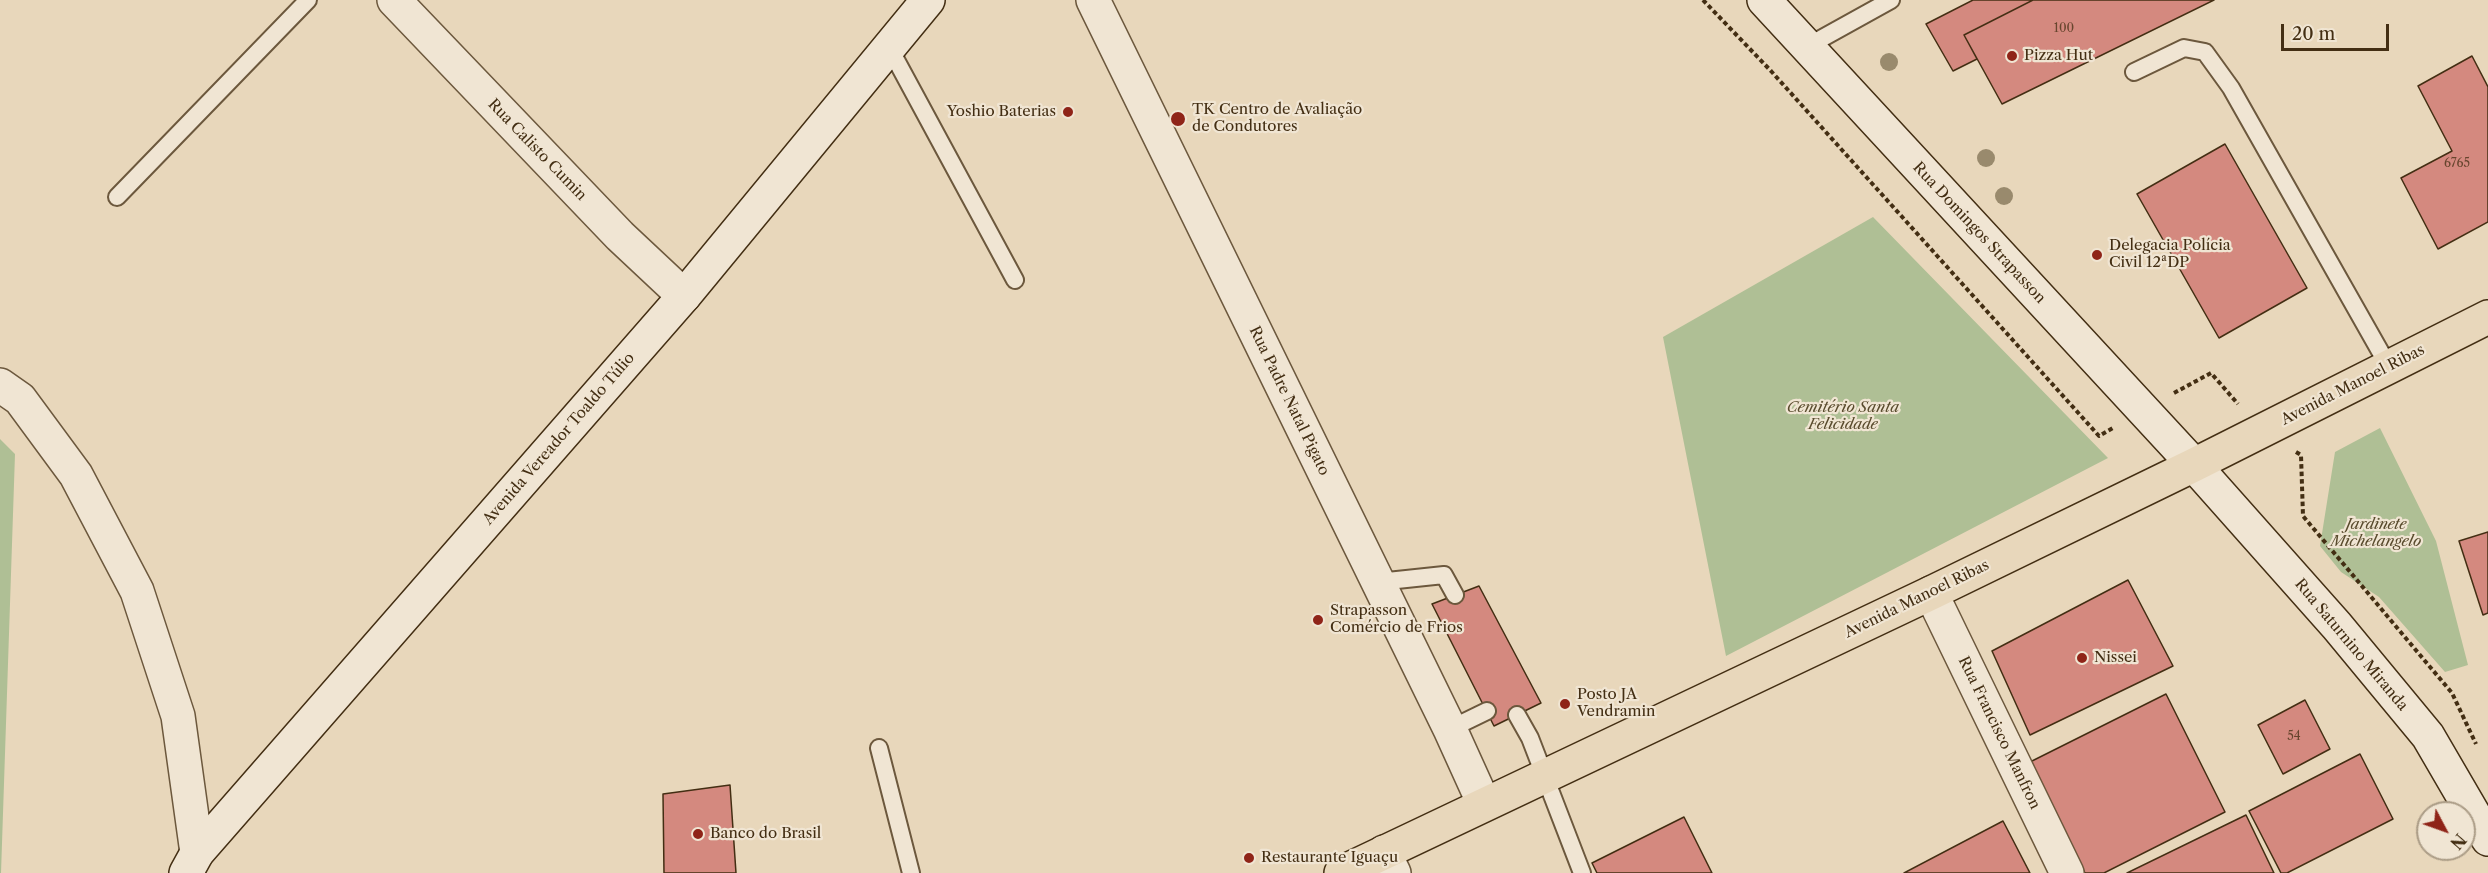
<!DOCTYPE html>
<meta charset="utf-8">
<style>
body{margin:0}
#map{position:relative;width:2488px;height:873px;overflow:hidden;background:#e8d7bb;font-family:"Libre Caslon Text",serif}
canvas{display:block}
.north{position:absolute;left:2416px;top:801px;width:60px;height:60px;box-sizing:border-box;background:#f0e5d3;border:2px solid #ab9c86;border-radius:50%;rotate:131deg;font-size:16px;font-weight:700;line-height:24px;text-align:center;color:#432e13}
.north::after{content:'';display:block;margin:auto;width:21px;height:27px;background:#8f2418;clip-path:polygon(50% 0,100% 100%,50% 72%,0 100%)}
.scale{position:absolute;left:2281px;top:24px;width:108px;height:27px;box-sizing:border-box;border:3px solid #432e13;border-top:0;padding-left:8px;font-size:18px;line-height:21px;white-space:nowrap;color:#432e13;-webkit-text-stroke:4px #f0e5d3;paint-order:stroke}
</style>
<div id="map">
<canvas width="2488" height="873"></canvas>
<div class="north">N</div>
<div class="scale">20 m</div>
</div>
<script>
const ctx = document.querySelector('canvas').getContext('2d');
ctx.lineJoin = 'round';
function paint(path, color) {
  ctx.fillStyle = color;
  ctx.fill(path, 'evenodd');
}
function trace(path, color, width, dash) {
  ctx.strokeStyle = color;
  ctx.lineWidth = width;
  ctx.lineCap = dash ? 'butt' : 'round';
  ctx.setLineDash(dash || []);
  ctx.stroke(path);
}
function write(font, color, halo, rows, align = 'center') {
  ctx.font = font + ' "Libre Caslon Text",serif';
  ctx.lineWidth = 4.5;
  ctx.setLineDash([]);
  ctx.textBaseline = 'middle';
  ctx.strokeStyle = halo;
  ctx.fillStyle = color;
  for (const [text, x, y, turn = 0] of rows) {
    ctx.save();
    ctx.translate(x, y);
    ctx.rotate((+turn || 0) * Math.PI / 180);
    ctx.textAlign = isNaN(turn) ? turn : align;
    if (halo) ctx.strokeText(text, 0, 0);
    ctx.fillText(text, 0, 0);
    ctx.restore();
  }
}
paint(new Path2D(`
 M1873 217 2108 458 1726 656 1663 337Z
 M2380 428 2436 541 2468 665 2445 672 2379 597 2341 572 2320 546 2335 452Z
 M0 439 15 454 1 873H0Z`), '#afbf95');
const building = new Path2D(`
 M1973 0H2033L1964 35 1977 59 1953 71 1926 24Z
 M2033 0H2214L2002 104 1964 35Z
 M2472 56 2488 87V222L2438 249 2401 178 2452 151 2418 86Z
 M2225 144 2307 288 2219 338 2137 194Z
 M2488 532V613L2483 615 2459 541Z
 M2128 580 2173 666 2030 735 1992 651Z
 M1479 586 1541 703 1494 726 1432 604Z
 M2166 694 2225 812 2104 873H2085L2030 762Z
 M2305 700 2330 749 2283 774 2258 725Z
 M2360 754 2393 819 2287 873H2281L2249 811Z
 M730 785 736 873H664L663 794Z
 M2246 815 2274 873H2127Z
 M1684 817 1712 873H1597L1592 863Z
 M2003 821 2030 873H1904Z`);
paint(building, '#d4897f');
trace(building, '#432e13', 1.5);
const service = new Path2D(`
 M1808 46 1891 0
 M889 47 1015 280
 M2134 72 2184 48 2205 52 2231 88 2389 367
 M117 197 308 0
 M1378 582 1444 575 1455 595
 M1517 715 1530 738 1582 873
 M1450 729 1487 711
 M879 748 911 873`);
const minor = new Path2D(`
 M394 0 620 236 684 296
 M1093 0 1450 729 1484 804
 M0 385 20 399 76 475 137 591 178 716 197 853
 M1931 593 2067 873
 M1384 852 1394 873`);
const secondary = new Path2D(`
 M1764 0 2194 465 2337 626 2428 736 2488 839
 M186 873 197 853 684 296 928 0`);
const primary = new Path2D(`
 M1341 873 1931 593 2194 465 2488 317`);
trace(service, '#6c583d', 20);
trace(minor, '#6c583d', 36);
trace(secondary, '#432e13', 36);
trace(primary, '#432e13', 36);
trace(new Path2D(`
 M1703 0 1771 71 2099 436 2113 428
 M2174 393 2211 373 2238 404
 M2296 452 2301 455 2303 516 2452 693 2476 744`), '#432e13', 4, [4.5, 3]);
trace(service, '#f0e5d3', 16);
trace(minor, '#f0e5d3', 33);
trace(secondary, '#f0e5d3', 33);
trace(primary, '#e8d7bb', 33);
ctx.fillStyle = '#998a6d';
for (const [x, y] of [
 [1889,62],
 [1986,158],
 [2004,196]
]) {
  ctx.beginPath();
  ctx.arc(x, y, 9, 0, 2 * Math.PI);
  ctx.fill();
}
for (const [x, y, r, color] of [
 [2012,56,6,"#8f2418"],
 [1068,112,6,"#8f2418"],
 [1178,119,8,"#8f2418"],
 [2097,255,6,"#8f2418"],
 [1318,620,6,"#8f2418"],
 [2082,658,6,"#8f2418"],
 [1565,704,6,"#8f2418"],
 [698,834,6,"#8f2418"],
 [1249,858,6,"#8f2418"]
]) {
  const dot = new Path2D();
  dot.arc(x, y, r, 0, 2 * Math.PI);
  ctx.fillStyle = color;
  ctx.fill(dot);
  trace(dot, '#f0e5d3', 2);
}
write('12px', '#67452e', null, [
 ["100",2064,29],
 ["6765",2457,164],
 ["54",2294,737]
]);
write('15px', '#432e13', '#f0e5d3', [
 ["Pizza Hut",2024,56],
 ["TK Centro de Avaliação",1192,110],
 ["de Condutores",1192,127],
 ["Yoshio Baterias",1056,112,"right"],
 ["Delegacia Polícia",2109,246],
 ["Civil 12ªDP",2109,263],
 ["Strapasson",1330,611],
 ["Comércio de Frios",1330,628],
 ["Nissei",2094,658],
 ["Posto JA",1577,695],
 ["Vendramin",1577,712],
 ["Banco do Brasil",710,834],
 ["Restaurante Iguaçu",1261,858]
], 'left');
write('15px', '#432e13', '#f0e5d3', [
 ["Rua Calisto Cumin",537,150,46],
 ["Rua Domingos Strapasson",1979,233,47],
 ["Avenida Manoel Ribas",2353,385,-27],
 ["Rua Padre Natal Pigato",1289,401,64],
 ["Avenida Vereador Toaldo Túlio",559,439,-49],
 ["Avenida Manoel Ribas",1917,599,-26],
 ["Rua Saturnino Miranda",2351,645,50],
 ["Rua Francisco Manfron",1999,733,64]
]);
write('italic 15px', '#594b2d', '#f0e5d3', [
 ["Cemitério Santa",1843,408],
 ["Felicidade",1843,425],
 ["Jardinete",2376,525],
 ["Michelangelo",2376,542]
]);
</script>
